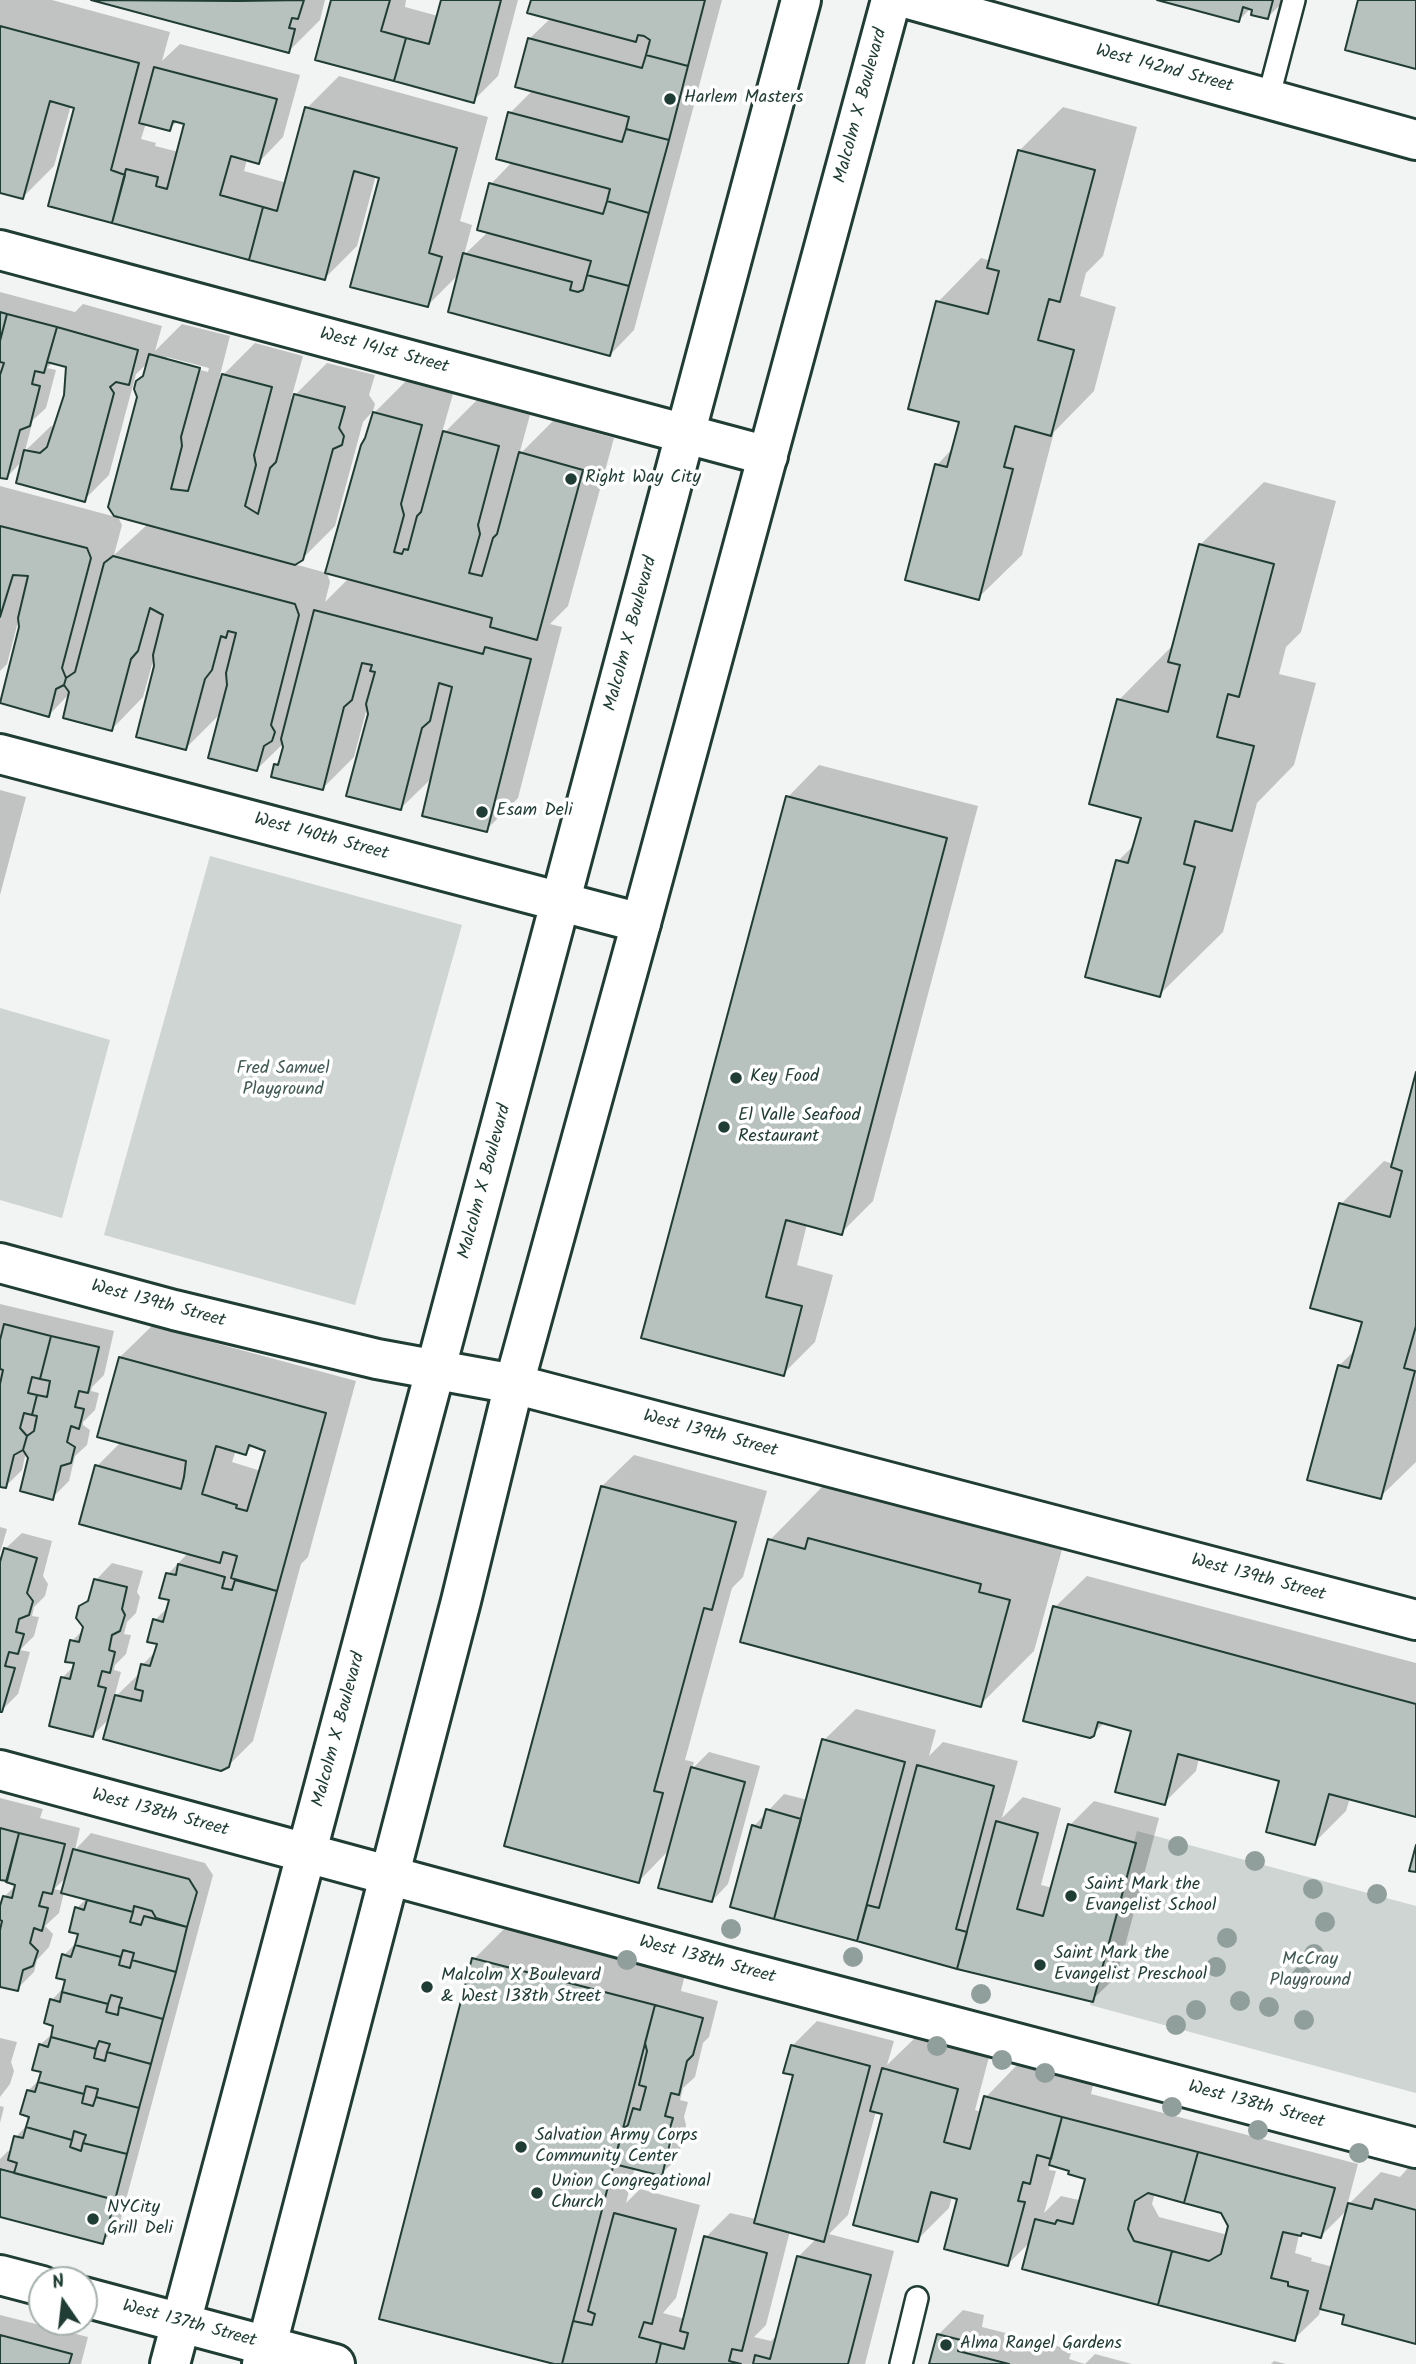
<!DOCTYPE html>
<style>
body{margin:0}
#map{position:relative;width:1416px;height:2364px;overflow:hidden;background:#f2f3f3;font-family:Kalam,sans-serif}
canvas{display:block}
.north{position:absolute;left:28px;top:2266px;width:70px;height:70px;box-sizing:border-box;background:#fff;border:2px solid #a5b1ae;border-radius:50%;rotate:346deg;font-size:19px;font-weight:700;line-height:28px;text-align:center;color:#1f3d34}
.north::after{content:'';display:block;margin:auto;width:24px;height:32px;background:#1f3d34;clip-path:polygon(50% 0,100% 100%,50% 72%,0 100%)}
</style>
<div id="map">
<canvas width="1416" height="2364"></canvas>
<div class="north">N</div>
</div>
<script>
const ctx = document.querySelector('canvas').getContext('2d');
ctx.lineJoin = 'round';
function paint(path, color) {
  ctx.fillStyle = color;
  ctx.fill(path, 'evenodd');
}
function trace(path, color, width, dash) {
  ctx.strokeStyle = color;
  ctx.lineWidth = width;
  ctx.lineCap = dash ? 'butt' : 'round';
  ctx.setLineDash(dash || []);
  ctx.stroke(path);
}
function write(font, color, halo, rows, align = 'center') {
  ctx.font = font + ' Kalam,sans-serif';
  ctx.lineWidth = 7;
  ctx.setLineDash([]);
  ctx.textBaseline = 'middle';
  ctx.strokeStyle = halo;
  ctx.fillStyle = color;
  for (const [text, x, y, turn = 0] of rows) {
    ctx.save();
    ctx.translate(x, y);
    ctx.rotate((+turn || 0) * Math.PI / 180);
    ctx.textAlign = isNaN(turn) ? turn : align;
    if (halo) ctx.strokeText(text, 0, 0);
    ctx.fillText(text, 0, 0);
    ctx.restore();
  }
}
paint(new Path2D(`
 M210 856 462 925 355 1305 104 1235Z
 M0 1008 110 1040 62 1218 0 1200Z
 M1137 1831 1416 1906V2093L1090 2005Z`), '#ced5d3');
paint(new Path2D(`
 M0 0H52L170 32 162 61 180 44 300 75 283 137 259 162 247 159 244 171 287 183 307 108 339 76 488 117 460 221 472 225 464 255 488 232 491 184 513 161 510 113 533 90 529 39 551 18 533 0H722L634 330 610 355 460 273 428 305 381 176 376 175 357 246 325 278 50 205 76 106 71 105 54 166 23 197 0 191ZM178 120 187 123 179 152 155 146 156 143 141 139 146 123 170 129Z
 M98 0H325L320 20 289 51Z
 M332 0H406L405 7 438 16 442 0H518L498 76 473 101Z
 M1164 0H1285L1268 17 1251 8 1239 20Z
 M1063 107 1137 127 1103 256 1086 273 1080 296 1116 307 1094 391 1054 432 1022 555 978 598 937 465 954 447 961 421 938 302 981 258 991 261 1020 150Z
 M0 292 75 312 83 304 162 326 155 351 182 324 230 336 219 379 255 343 303 356 291 399 327 363 375 375 369 395 375 404 373 411 363 422 335 526 302 559 294 564 327 573 330 582 325 602 349 578 374 413 406 381 453 394 441 436 477 400 530 415 519 455 553 421 614 438 568 606 550 624 562 627 518 798 486 830 434 776 401 808 368 704 354 757 323 788 275 765 281 759 284 743 257 769 222 712 186 748 156 666 155 654 143 697 112 729 71 692 49 715 19 618 7 664 0 671V486L116 517 110 506 148 363 136 374 109 475 84 500 23 460 6 478 0 476ZM167 357 209 368 208 372 167 361ZM53 362 68 366 66 395 56 427 51 426 25 451 33 420 46 408 56 370 47 368ZM117 515 148 524 114 555 122 525Z
 M1264 482 1336 501 1301 632 1286 647 1279 674 1316 683 1294 765 1257 803 1223 932 1159 995 1118 861 1136 843 1143 817 1119 700 1174 644 1200 545Z
 M819 765 978 806 873 1201 841 1233 807 1224 797 1265 833 1275 815 1342 783 1374 643 1337 788 797Z
 M0 790 26 797 0 895Z
 M1416 1079V1462L1380 1497 1339 1366 1356 1349 1364 1321 1341 1204 1384 1161 1393 1164Z
 M0 1304 114 1331 104 1375 92 1387 91 1391 99 1393 95 1410 83 1422V1425L90 1430 87 1445 75 1456 69 1481 52 1498 26 1452 22 1470 6 1486 0 1485Z
 M152 1326 356 1381 308 1557 301 1564 253 1741 228 1766 111 1717 93 1735 63 1677 75 1665 72 1641 85 1628 80 1607 91 1596 96 1580 112 1563 143 1571 137 1592 140 1597 136 1613 127 1622 124 1634 131 1635 126 1654 115 1665 114 1670 121 1672 114 1698 141 1672 143 1664 156 1651 159 1643 155 1620 169 1606 171 1599 168 1574 189 1552 97 1466 121 1442 120 1357ZM253 1445 267 1450 261 1471 232 1462 236 1450 246 1453Z
 M634 1455 767 1491 743 1577 732 1588 685 1760 694 1762 692 1769 709 1752 760 1766 728 1884 712 1901 670 1849 639 1881 602 1486Z
 M864 1484 1063 1546 1034 1651 980 1705 770 1540 823 1486 854 1494Z
 M0 1527 7 1529 0 1553Z
 M22 1533 52 1541 43 1576 48 1584 45 1596 34 1607 32 1616 39 1617 34 1636 20 1650 30 1652 18 1694 2 1710H0V1568L5 1549Z
 M1087 1576 1416 1663V1815L1350 1798 1346 1811 1314 1843 1281 1780 1199 1758 1196 1771 1164 1803 1133 1730 1105 1722 1093 1734 1055 1607Z
 M856 1709 936 1730 929 1756 943 1742 1018 1761 1002 1818 1023 1797 1061 1808 1041 1885 1053 1888 1070 1825 1094 1801 1159 1818 1117 1976 1092 2000 775 1918 754 1826 784 1794 808 1800 824 1740Z
 M0 1798 43 1809 40 1818 80 1828 75 1850 91 1833 205 1863 213 1875 119 2226 102 2242 0 2215V2159L8 2151 12 2152 16 2137 29 2123 28 2091 41 2078 40 2045 54 2032 52 2000 65 1986 64 1955 77 1942 80 1933 77 1908 87 1898 64 1892 59 1913 45 1926 53 1934 49 1947 37 1960 34 1972 17 1989 0 1985V1913L4 1897 17 1884 0 1879ZM68 1876 64 1891 54 1889ZM0 2168 23 2174 22 2177 0 2171Z
 M506 1927 685 1974 681 1991 718 2001 709 2037 703 2043 695 2077 683 2088 680 2100 688 2102 684 2117 686 2125 678 2158 661 2174 635 2167 626 2203 640 2189 700 2205 676 2298 663 2313 685 2319 706 2237 730 2213 756 2219 795 2074 792 2046 817 2021 894 2041 887 2065 915 2038 989 2057 975 2110 981 2112 986 2097 1017 2065 1093 2085 1091 2094 1358 2164 1347 2206 1381 2172 1400 2177 1408 2168 1416 2170V2342L1347 2314 1321 2307 1319 2315 1294 2339 1032 2240 1008 2264 959 2197 952 2196 949 2208 917 2240 884 2113 876 2111 848 2215 829 2234 894 2251 865 2364H561L474 1959ZM671 2134 674 2135 669 2157H665ZM1050 2164 1071 2169 1087 2178 1083 2196 1079 2200 1061 2196 1044 2213 1056 2171 1049 2170ZM1155 2193 1222 2211 1230 2226 1228 2235 1159 2217 1152 2204ZM1348 2209 1333 2267 1311 2261 1312 2258 1295 2253 1299 2235 1303 2231 1321 2236ZM790 2231 817 2238 798 2257 778 2334 771 2341 754 2337 766 2325Z
 M0 2038 17 2042 11 2062 14 2071 10 2084 0 2097Z
 M0 2106 4 2107 0 2123Z
 M963 2310 984 2315 982 2327 1072 2350 1069 2359 1085 2364 1095 2354 1132 2364H930L938 2335Z
 M0 2315 88 2337 81 2364H0Z
 M1274 2361 1286 2364H1271Z`), '#0003');
const building = new Path2D(`
 M91 0 238 1 304 0 298 19 292 18 289 28 295 29 289 53Z
 M331 0H390L381 31 406 38 394 81 315 60Z
 M441 0H501L474 103 394 81 406 38 429 44Z
 M531 0H705L688 66 646 55 650 40 644 36 638 35 636 42 527 13Z
 M1157 0H1273L1268 19 1251 15 1252 10 1243 7 1239 22Z
 M1358 0H1416V69L1345 50Z
 M0 26 139 63 111 170 125 175 112 223 48 206 74 108 50 101 23 199 0 193Z
 M528 38 642 68 646 55 688 66 669 140 626 129 629 117 515 87Z
 M154 67 277 99 259 164 231 156 220 195 263 207 249 260 112 223 126 169 158 177 156 186 167 189 184 124 173 121 170 131 139 123Z
 M305 107 457 148 429 253 442 257 428 307 350 287 379 178 354 171 325 280 249 260 263 207 277 211Z
 M508 112 622 142 626 129 669 140 649 213 607 201 610 189 496 159Z
 M1018 150 1095 170 1060 302 1049 299 1038 340 1074 350 1051 436 1015 426 1004 467 1013 469 979 600 905 580 935 464 947 467 959 422 908 409 936 301 988 314 999 271 987 268Z
 M489 183 603 214 607 201 649 213 629 286 587 275 591 261 477 230Z
 M463 253 572 282 570 290 578 292 583 290 587 275 629 286 610 356 448 312Z
 M0 312 7 314 0 341Z
 M7 314 57 327 44 373 35 371 32 384 40 386 30 426 20 430 7 479 0 478V375L4 363 0 362V341Z
 M57 327 138 350 129 385 116 382 110 387 114 393 85 502 16 483 24 450 40 453 47 447 64 395 66 367 47 362Z
 M149 354 200 368 181 437 182 446 171 489 188 491 222 374 272 387 254 455 256 465 245 506 258 514 270 468 276 462 294 394 345 407 339 428 344 436 342 445 333 449 303 560 295 565 114 516 108 507 137 397 134 389 136 381 143 376Z
 M373 412 422 425 401 504 404 515 394 552 402 554 404 549 408 550 417 516 421 512 443 431 499 446 478 525 480 534 469 573 482 576 493 538 497 534 519 452 583 470 537 640 490 627 492 618 325 573 361 445 365 438Z
 M0 526 87 548 91 558 62 668 66 678 64 685 56 689 49 717 0 703 19 627 18 618 28 576 13 575 0 617Z
 M1199 544 1274 564 1239 697 1228 694 1217 737 1254 746 1232 831 1195 821 1184 864 1195 867 1160 997 1085 977 1116 860 1128 863 1141 818 1089 804 1117 699 1168 712 1180 665 1168 662Z
 M113 556 295 604 299 615 271 725 275 732 272 741 264 746 257 771 208 758 227 685 226 673 236 633 228 631 226 638 221 636 212 670 205 679 186 750 136 737 154 666 153 655 163 615 150 608 138 651 131 659 112 731 63 718 69 692 64 685 66 678 75 672 104 563Z
 M314 610 483 654 485 647 531 659 487 832 422 816 452 687 439 683 430 721 422 728 401 810 346 796 368 714 366 704 375 672 370 671 372 665 362 663 352 700 344 707 323 790 271 777 274 764 278 765 283 747 281 739Z
 M786 796 947 838 842 1235 786 1220 766 1297 802 1306 784 1376 641 1338Z
 M1416 1072V1326L1404 1368 1415 1371 1381 1499 1307 1480 1338 1365 1349 1368 1362 1322 1310 1308 1339 1203 1390 1217 1402 1171 1391 1167Z
 M4 1324 51 1336 40 1379 32 1377 28 1393 37 1395 32 1415 24 1413 20 1428 27 1436 23 1450 14 1455 6 1488 0 1487V1384L3 1370 0 1369V1340Z
 M51 1336 99 1347 88 1393 79 1391 75 1407 84 1409 79 1429 71 1426 67 1442 75 1447 71 1463 61 1466 53 1500 20 1491 28 1458 23 1450 27 1436 34 1431 37 1416 32 1415 37 1395 47 1397 50 1381 40 1379Z
 M119 1357 326 1413 277 1591 231 1578 237 1556 223 1552 220 1563 79 1524 95 1465 181 1489 184 1477 186 1461 97 1437ZM249 1445 265 1451 247 1511 236 1508 237 1505 202 1494 216 1446 246 1455Z
 M601 1486 736 1522 712 1610 704 1608 654 1791 663 1793 639 1883 504 1846Z
 M808 1538 981 1584 979 1592 1010 1600 981 1707 740 1642 768 1539 805 1549Z
 M4 1548 37 1558 27 1593 33 1601 29 1615 19 1619 16 1632 24 1634 18 1654 9 1652 5 1666 15 1668 2 1712H0V1562Z
 M178 1564 225 1577 222 1588 232 1590 235 1580 277 1591 229 1767 221 1771 103 1739 115 1695 141 1701 143 1691 135 1689 141 1664 150 1666 157 1644 147 1642 153 1619 163 1622 169 1600 159 1598 166 1573 176 1575Z
 M94 1579 127 1587 122 1609 125 1615 120 1631 112 1635 109 1650 115 1652 110 1673 102 1671 98 1686 106 1688 93 1737 49 1726 61 1677 70 1679 74 1663 65 1662 70 1640 79 1642 83 1627 76 1618 79 1606 88 1601Z
 M1053 1606 1416 1704V1817L1329 1794 1315 1845 1266 1832 1279 1781 1178 1754 1165 1805 1115 1792 1131 1731 1098 1722 1094 1736 1090 1738 1023 1721Z
 M822 1739 905 1762 857 1941 774 1919Z
 M917 1765 994 1786 956 1929 967 1932 957 1969 857 1941 867 1905 879 1908Z
 M691 1767 745 1782 712 1902 658 1888Z
 M766 1809 801 1819 774 1919 730 1907 752 1825 761 1828Z
 M996 1821 1038 1833 1017 1909 1043 1916 1068 1824 1136 1843 1093 2002 957 1969Z
 M0 1828 19 1833 7 1881 0 1880Z
 M19 1833 65 1844 52 1894 43 1892 39 1906 48 1908 42 1931 34 1928 30 1943 38 1951 33 1966 23 1970 18 1991 0 1987V1930L2 1921 0 1920V1906L3 1896 12 1898 15 1885 6 1882Z
 M1416 1845V1872L1409 1871Z
 M73 1849 189 1879 197 1892 187 1927 156 1918 152 1911 134 1906 133 1912 61 1893Z
 M87 1900 133 1912 130 1922 141 1925 144 1916 187 1927 176 1972 132 1960 134 1953 123 1950 121 1957 75 1945 78 1934 69 1932 75 1907 84 1910Z
 M75 1945 121 1957 119 1965 130 1968 132 1960 176 1972 163 2019 119 2007 122 1998 111 1995 108 2004 62 1992 65 1980 56 1978 62 1954 71 1957Z
 M472 1958 655 2005 562 2364H554L379 2319Z
 M62 1992 108 2004 106 2012 118 2015 119 2007 163 2019 151 2064 107 2052 110 2044 99 2041 96 2049 51 2037 53 2026 44 2023 50 1999 60 2002Z
 M655 2005 703 2018 693 2055 687 2061 679 2095 671 2093 665 2116 673 2118 668 2135 670 2143 662 2176 614 2164 622 2130 628 2125 633 2108 640 2110 646 2087 639 2085 647 2051 645 2043Z
 M51 2037 96 2049 94 2058 105 2061 107 2052 151 2064 139 2108 96 2097 98 2089 86 2086 84 2094 38 2082 41 2072 32 2070 39 2044 48 2047Z
 M791 2045 870 2066 824 2242 754 2223 793 2075 783 2073Z
 M882 2068 958 2089 944 2142 970 2149 984 2096 1062 2117 1051 2159 1037 2155 1030 2184 1023 2182 1018 2201 1025 2202 1008 2266 944 2249 957 2199 931 2192 918 2242 853 2225 882 2114 870 2111Z
 M38 2082 84 2094 82 2103 93 2106 96 2097 139 2108 127 2154 83 2143 86 2135 74 2131 72 2140 26 2127 29 2117 20 2114 27 2090 35 2092Z
 M1062 2117 1198 2152 1184 2203 1148 2193 1135 2201 1128 2229 1134 2241 1172 2251 1158 2305 1022 2269 1035 2219 1055 2224 1057 2220 1073 2224 1085 2179 1068 2174 1069 2171 1049 2165Z
 M26 2127 72 2140 70 2147 81 2151 83 2143 127 2154 115 2200 14 2173 17 2163 8 2160 14 2136 23 2138Z
 M1198 2152 1335 2188 1321 2238 1302 2233 1301 2236 1283 2232 1271 2278 1288 2282V2286L1308 2291 1295 2341 1158 2305 1172 2251 1209 2261 1221 2254 1228 2226 1221 2213 1184 2203Z
 M0 2169 115 2200 103 2244 0 2217Z
 M1375 2199 1416 2210V2344L1342 2324 1344 2315 1320 2309 1348 2203 1372 2209Z
 M614 2213 676 2229 652 2324 644 2322 639 2337 661 2343 656 2364H562L573 2321 592 2325 595 2314 588 2311Z
 M704 2236 767 2253 742 2351 732 2349 729 2361 741 2364H656L661 2343 684 2349 688 2333 680 2331Z
 M797 2256 871 2275 848 2364H753L755 2355 770 2359Z
 M937 2334 961 2340 958 2351 1009 2364H929Z
 M0 2335 72 2354 69 2364H0Z`);
paint(building, '#b7c1bd');
trace(building, '#1f3d34', 2);
const service = new Path2D(`
 M1268 99 1294 0
 M901 2364 917 2298`);
const minor = new Path2D(`
 M912 0 1416 140
 M0 250 768 456
 M0 754 641 923
 M0 1263 174 1310 377 1359 514 1384 1416 1620
 M0 1770 735 1969 1416 2148
 M0 2275 42 2286
 M84 2297 335 2364`);
const secondary = new Path2D(`
 M170 2364 801 0
 M262 2364 461 1601 514 1384 641 923 891 0`);
trace(service, '#1f3d34', 26);
trace(minor, '#1f3d34', 44);
trace(secondary, '#1f3d34', 44);
trace(service, '#fff', 21);
trace(minor, '#fff', 38);
trace(secondary, '#fff', 38);
ctx.fillStyle = '#919f9c';
for (const [x, y] of [
 [1178,1846],
 [1255,1861],
 [1313,1889],
 [1377,1894],
 [1325,1922],
 [731,1929],
 [1227,1938],
 [1314,1954],
 [853,1957],
 [627,1960],
 [1216,1967],
 [1302,1976],
 [981,1994],
 [1240,2001],
 [1269,2007],
 [1196,2010],
 [1304,2020],
 [1176,2025],
 [937,2046],
 [1002,2060],
 [1045,2073],
 [1172,2107],
 [1258,2130],
 [1359,2153]
]) {
  ctx.beginPath();
  ctx.arc(x, y, 10, 0, 2 * Math.PI);
  ctx.fill();
}
for (const [x, y, r, color] of [
 [670,99,7,"#1f3d34"],
 [571,479,7,"#1f3d34"],
 [482,812,7,"#1f3d34"],
 [736,1078,7,"#1f3d34"],
 [724,1127,7,"#1f3d34"],
 [1071,1896,7,"#1f3d34"],
 [1040,1965,7,"#1f3d34"],
 [427,1987,7,"#1f3d34"],
 [521,2147,7,"#1f3d34"],
 [537,2193,7,"#1f3d34"],
 [93,2219,7,"#1f3d34"],
 [946,2345,7,"#1f3d34"]
]) {
  const dot = new Path2D();
  dot.arc(x, y, r, 0, 2 * Math.PI);
  ctx.fillStyle = color;
  ctx.fill(dot);
  trace(dot, '#fff', 2.5);
}
write('18px', '#1f3d34', '#fff', [
 ["West 142nd Street",1164,70,15],
 ["Malcolm X Boulevard",862,106,-75],
 ["West 141st Street",384,352,15],
 ["Malcolm X Boulevard",632,634,-75],
 ["West 140th Street",321,838,15],
 ["Malcolm X Boulevard",486,1182,-75],
 ["West 139th Street",158,1305,15],
 ["West 139th Street",710,1435,15],
 ["West 139th Street",1258,1579,15],
 ["Malcolm X Boulevard",340,1730,-75],
 ["West 138th Street",160,1814,15],
 ["West 138th Street",707,1961,15],
 ["West 138th Street",1256,2106,15],
 ["West 137th Street",189,2325,15]
]);
write('18px', '#1f3d34', '#fff', [
 ["Harlem Masters",684,99],
 ["Right Way City",585,479],
 ["Esam Deli",496,812],
 ["Key Food",750,1078],
 ["El Valle Seafood",738,1117],
 ["Restaurant",738,1138],
 ["Saint Mark the",1085,1886],
 ["Evangelist School",1085,1907],
 ["Saint Mark the",1054,1955],
 ["Evangelist Preschool",1054,1976],
 ["Malcolm X Boulevard",441,1977],
 ["& West 138th Street",441,1998],
 ["Salvation Army Corps",535,2137],
 ["Community Center",535,2158],
 ["Union Congregational",551,2183],
 ["Church",551,2204],
 ["NYCity",107,2209],
 ["Grill Deli",107,2230],
 ["Alma Rangel Gardens",960,2345]
], 'left');
write('18px', '#425b54', '#fff', [
 ["Fred Samuel",283,1070],
 ["Playground",283,1091],
 ["McCray",1310,1961],
 ["Playground",1310,1982]
]);
</script>
